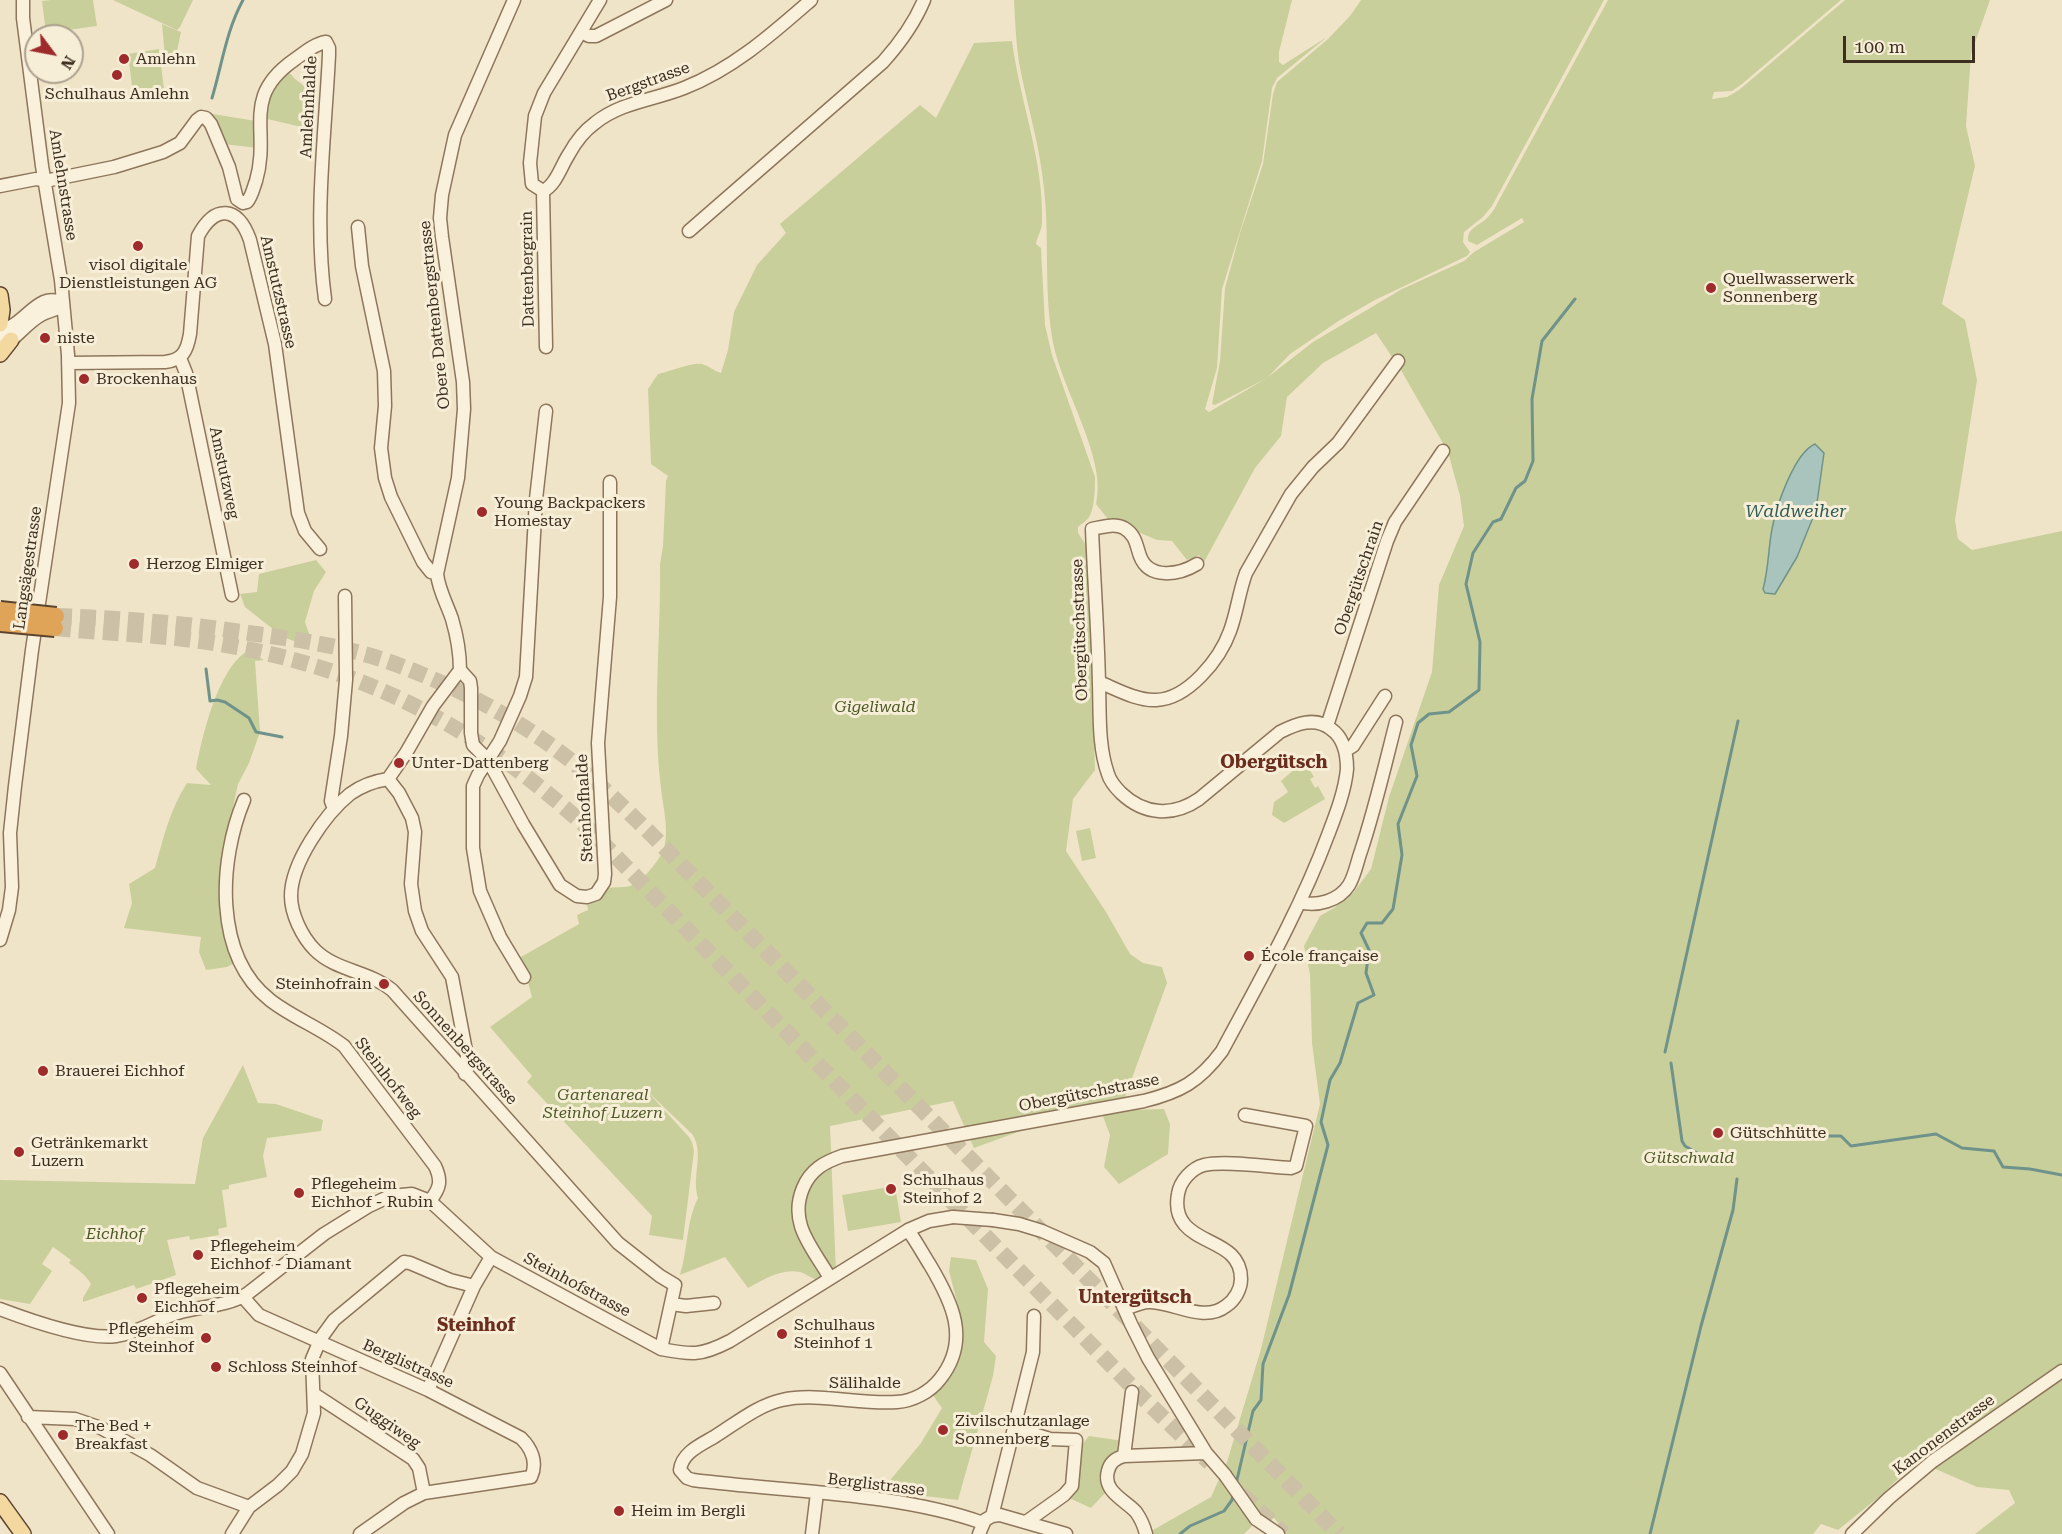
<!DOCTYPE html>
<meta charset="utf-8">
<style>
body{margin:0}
#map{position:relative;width:2062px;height:1534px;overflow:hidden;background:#f0e4c8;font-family:"Roboto Serif",serif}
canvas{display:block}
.north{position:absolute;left:24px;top:24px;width:60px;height:60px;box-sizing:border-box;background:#f7eed8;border:2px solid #ada18e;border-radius:50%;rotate:122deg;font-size:16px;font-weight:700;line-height:24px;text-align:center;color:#3d2e20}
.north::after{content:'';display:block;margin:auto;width:21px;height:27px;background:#9e2a2b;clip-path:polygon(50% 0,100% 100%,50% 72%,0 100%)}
.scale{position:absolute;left:1843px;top:36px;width:132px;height:27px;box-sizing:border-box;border:3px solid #3d2e20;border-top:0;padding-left:8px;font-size:18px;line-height:21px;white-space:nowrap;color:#3d2e20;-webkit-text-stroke:4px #f7eed8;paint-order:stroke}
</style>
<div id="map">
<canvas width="2062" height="1534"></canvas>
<div class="north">N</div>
<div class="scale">100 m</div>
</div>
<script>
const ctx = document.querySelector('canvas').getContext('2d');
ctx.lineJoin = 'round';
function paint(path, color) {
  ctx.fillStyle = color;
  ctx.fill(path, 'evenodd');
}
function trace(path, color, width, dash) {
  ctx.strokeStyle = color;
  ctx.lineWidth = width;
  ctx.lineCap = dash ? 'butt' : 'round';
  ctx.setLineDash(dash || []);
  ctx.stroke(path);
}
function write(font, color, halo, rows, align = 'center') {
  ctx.font = font + ' "Roboto Serif",serif';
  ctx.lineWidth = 6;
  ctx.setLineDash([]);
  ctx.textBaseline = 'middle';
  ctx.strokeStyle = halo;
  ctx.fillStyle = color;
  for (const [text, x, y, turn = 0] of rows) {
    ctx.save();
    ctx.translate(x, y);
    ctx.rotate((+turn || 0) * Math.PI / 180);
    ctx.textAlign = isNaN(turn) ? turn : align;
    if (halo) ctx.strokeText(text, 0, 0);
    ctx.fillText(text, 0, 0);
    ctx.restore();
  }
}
paint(new Path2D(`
 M51 0H93L97 26 46 33 42 1Z
 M113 0H193L180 27 177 30Z
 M1014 0H1292L1279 52V62L1283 65 1327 37 1277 78 1272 88 1262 161 1222 289 1217 368 1205 409 1209 412 1267 378 1215 405 1212 404 1220 361 1225 288 1240 233 1263 164 1273 94 1277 82 1328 39 1350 16 1361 0H1604L1492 206 1483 217 1464 232 1463 242 1470 252 1467 256 1375 300 1340 320 1290 354 1268 377 1313 342 1402 289 1464 261 1474 252 1524 222 1522 218 1477 245 1468 241C1467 227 1480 226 1488 217 1493 212 1496 206 1499 200L1608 0H1841L1742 84 1732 91 1714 92 1712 99 1727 97 1739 90 1845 0H1990L1971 54 1966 126 1975 166 1942 304 1965 320 1977 380 1955 520 1958 539 1972 550 2062 531V1534H1975L2015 1503 2009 1490 1977 1487 1917 1461 1879 1497 1838 1530 1821 1524 1813 1534H1286L1272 1515 1264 1509 1257 1515 1254 1524 1244 1534H1146L1211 1497 1227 1462 1261 1349 1320 1104 1312 1043 1310 974 1304 946 1320 916 1334 908 1353 893 1371 869 1389 797 1432 672 1439 585 1464 526 1460 496 1448 452 1402 372 1376 333 1323 363 1287 397 1281 436 1255 468 1203 564 1199 555 1187 560 1172 541 1157 540 1126 527 1111 523 1096 504C1107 459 1064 393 1054 347 1043 295 1050 242 1044 189 1040 146 1027 105 1019 63 1016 42 1015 21 1014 0ZM1824 453 1816 510 1797 557 1775 593H1765L1763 589C1770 567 1768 550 1772 529 1776 508 1786 487 1793 467Z
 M162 24 181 32 176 56H165Z
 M1012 41C1020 102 1044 161 1042 222 1042 231 1037 236 1036 244L1041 248 1045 325 1052 355 1095 477C1095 487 1095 508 1089 517 1087 521 1082 523 1078 527V533L1088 548 1095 770 1073 799 1066 851 1106 912 1130 954 1143 963 1162 967 1167 983 1125 1097 1129 1110 1164 1109 1170 1124 1168 1154 1119 1184 1104 1167 1110 1135 1098 1103 974 1148 953 1101 830 1126 836 1273 818 1281C812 1278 806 1274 800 1272 781 1268 763 1280 748 1288L725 1257 680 1275C688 1249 686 1222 698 1198 691 1177 705 1153 692 1134L646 1090 689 1137 692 1142 694 1151 683 1240 649 1235 652 1216 527 1082 532 1076 490 1027 532 997 521 957 579 924 577 915 588 910 587 904 599 901C604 880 620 891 632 885 643 880 658 862 663 851 670 832 663 808 661 788 652 713 661 639 660 564L663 546 666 481 668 476 651 464 648 389 658 374C668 372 693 362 702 364 709 366 714 371 721 373L728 350 734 312 757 265 786 233 780 224 920 105 936 118 974 43Z
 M159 49 165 97 134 102 128 54Z
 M285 68 295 79 312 92 306 128 263 118 266 100Z
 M213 114 256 121 258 148 223 144 210 117Z
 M316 560 326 572 314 591 305 622 311 639 299 643 283 637 245 607 240 594 257 592 259 574Z
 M247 651 264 660 255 661 260 732 249 763 238 784 225 845 238 961 227 967 206 970 199 952 201 937 124 928 132 903 129 884 155 868C163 839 170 809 187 783L211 785 196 769C202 736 218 669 247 651Z
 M1306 764 1314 777 1310 779 1315 788 1318 786 1325 799 1284 823 1272 815 1274 802 1288 792 1281 781 1297 767Z
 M1090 828 1096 858 1082 861 1076 831Z
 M243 1065 258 1103 276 1104 323 1120 321 1131 267 1138 263 1156 267 1177 229 1185V1189L222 1190 227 1227 218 1229 219 1235 190 1240 189 1236 167 1240 176 1275 136 1289 134 1285 83 1302V1298L91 1284C86 1275 76 1268 69 1263L71 1260 53 1247 42 1264 52 1271 30 1304 0 1299V1180L195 1184 203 1138Z
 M895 1186 901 1222 848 1231 842 1195Z
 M951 1257 976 1260 988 1289 984 1342 996 1356 993 1376 958 1500 916 1495 908 1499 889 1496 891 1479 921 1443 942 1408 932 1394 959 1334 957 1302 949 1271Z
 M1089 1436 1123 1441 1122 1452C1105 1457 1104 1462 1099 1478L1106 1492 1091 1508 1069 1498 1071 1494 1076 1492 1081 1446Z`), '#c9cf9b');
const water = new Path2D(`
 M1815 444 1824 453 1816 510 1797 557 1775 594 1765 593 1763 589C1769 567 1768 550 1772 529 1776 507 1794 453 1815 444Z`);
paint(water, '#a9c4bc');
trace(water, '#6f938a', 1.5);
trace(new Path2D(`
 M212 98C222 65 226 31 243 0
 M206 669 210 701 217 700 225 702 249 718 256 732 282 737
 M1665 1052 1738 721
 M1671 1063 1682 1141 1685 1146 1697 1153
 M1814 1136H1841L1851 1146 1936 1134 1962 1148 1994 1151 2003 1167 2030 1169 2062 1175
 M1707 1157 1716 1159 1732 1157
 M1236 1484 1253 1411 1261 1400 1263 1364 1289 1295 1328 1145 1321 1122 1330 1080 1340 1063 1358 1003 1374 995 1366 973 1369 950 1361 933 1367 923H1382L1393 909 1402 855 1398 824 1417 776 1411 745 1418 723 1429 714 1449 712 1479 690 1480 642 1466 584 1473 553 1493 522 1501 519 1516 488 1525 481 1533 461 1532 399 1542 341 1575 299
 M1180 1534 1190 1526 1224 1511 1232 1500 1233 1493
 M1650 1534 1701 1326 1733 1210 1737 1179`), '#6f938a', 3);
trace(new Path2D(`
 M56 616C123 618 190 624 256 634 303 640 353 648 398 665 446 683 493 706 536 735 578 763 614 798 650 833L1339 1534
 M55 628C115 634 177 635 236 647 379 673 488 736 593 833L1146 1401 1210 1463
 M1241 1494 1284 1534`), '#ccc0a6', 16, [16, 8]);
const minor = new Path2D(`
 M581 32 589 36H596L666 0
 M0 186 36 179 45 181 114 167 163 152 180 143 197 120 201 117 206 118 211 124 229 167 237 199 243 203 247 202C252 196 253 189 256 181 271 130 240 98 294 60 304 53 314 44 326 42L329 48V55C325 137 314 218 325 299
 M543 191C556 185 561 166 569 154 575 143 584 131 595 123 621 102 654 100 684 88 733 69 772 34 811 0
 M543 191 532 184 530 163 535 116 544 93 600 0
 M543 191 546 347
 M358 227 362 266 384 371 385 406 381 448 385 478 391 497 423 562 431 572 437 574
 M689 231 883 62C900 43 914 24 924 0
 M0 329C24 329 38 288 63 304
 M0 339 11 340C21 332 30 321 41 315 49 310 57 311 63 304
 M180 358 186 373 232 595
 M68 363 165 362C183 360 187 351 190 334L198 236C215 204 238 206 250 240L275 344 298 513 305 531 320 549
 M460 670 433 706 406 753 388 779C375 781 361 786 350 794 325 814 291 863 291 896 291 914 302 937 315 950 336 971 369 971 392 990L618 1243 660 1276 675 1285 661 1349
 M460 670 470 681 471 688V733L473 745 488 760 523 824 560 885 577 896 587 897 596 894 604 882 605 874 598 743 610 597V482
 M460 670C460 653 457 636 452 619 447 604 439 591 437 574L458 478 464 409 463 382 442 237 440 218 442 195 455 135 514 0
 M1099 682C1116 689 1137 701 1156 700 1188 699 1220 659 1230 631 1237 612 1239 592 1246 573L1291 494 1313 467 1338 443 1398 361
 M1327 726 1387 541 1395 522 1443 451
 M1345 751 1353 746 1385 696
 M388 779 399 793 412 818 415 832 411 884 415 911 422 931 452 977 467 1056V1069L465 1074
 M244 800C219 860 213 955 270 1000 293 1018 321 1028 344 1046L435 1166C442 1181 440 1188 430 1201
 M334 809 331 801 341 736 346 680 345 596
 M1300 902C1316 907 1339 901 1349 885 1355 875 1357 862 1361 851 1375 809 1385 765 1396 722
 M0 940 9 910 12 887 10 833 15 786 32 650 69 403 68 355 61 280 42 166 23 18V0
 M524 977 500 937 480 891 473 848V786L478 775 500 741 520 696 526 677 536 499 546 411
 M993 1220 1019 1224 1042 1231 1090 1252 1104 1263 1131 1324 1148 1358 1206 1453 1225 1475
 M908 1230C916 1241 923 1254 930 1265 952 1302 971 1340 940 1379 930 1392 913 1401 897 1402 860 1405 818 1392 782 1400 758 1405 735 1424 714 1437 700 1445 682 1453 680 1470L687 1478 693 1480C786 1492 896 1492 983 1523
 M830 1278C813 1248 788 1224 803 1188 811 1169 825 1162 842 1156L1144 1101C1180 1092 1199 1082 1222 1051 1260 980 1300 910 1328 835 1336 814 1345 791 1347 769 1347 754 1344 738 1331 729 1315 716 1296 724 1280 732L1199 799C1173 817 1144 815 1121 793 1116 788 1110 781 1108 774 1098 746 1100 713 1099 684 1098 632 1094 580 1092 529 1102 527 1114 523 1124 528 1136 535 1136 545 1140 556 1149 580 1179 575 1197 564
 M243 1297 259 1315 428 1390 521 1438C531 1448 538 1462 531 1477L424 1493 404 1503 360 1534
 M671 1304 686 1306 714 1303
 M0 1309C29 1320 86 1340 116 1336 139 1333 159 1318 181 1312 203 1306 227 1306 247 1294L324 1234 369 1206 390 1196 412 1194 430 1201 491 1257 661 1349C692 1355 701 1356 730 1341L908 1230 929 1221 953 1217
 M1125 1309C1133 1306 1143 1301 1151 1302 1176 1303 1204 1323 1226 1306 1235 1300 1241 1289 1241 1279 1241 1244 1202 1245 1185 1225 1177 1216 1176 1205 1178 1194 1180 1181 1192 1168 1204 1165 1224 1160 1270 1167 1291 1168L1296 1166 1306 1126 1245 1115
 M0 1373 108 1534
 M428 1390 474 1286 491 1257
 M314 1394 413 1459 419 1468 424 1493
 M28 1417 75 1419 101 1428 150 1455 197 1488 249 1507
 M1014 1428 1050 1439 1076 1440 1072 1486 1064 1495 1026 1522
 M1124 1456 1132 1392
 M992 1516 1033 1352 1034 1316
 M1256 1519 1278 1534
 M232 1534 249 1507 278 1485 292 1471 302 1454 314 1413 312 1359 321 1338 334 1320 404 1262 410 1263 450 1280 474 1286
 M812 1534 817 1493
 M979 1534 985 1520 992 1516 1000 1515 1066 1534
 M1146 1534C1144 1526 1141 1519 1136 1512 1125 1500 1102 1491 1108 1471 1110 1462 1116 1458 1124 1456L1206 1453
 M1852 1534 1889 1498 1933 1461 2062 1371`);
const major = new Path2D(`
 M0 295 2 310 0 324
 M0 354 11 340
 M0 1502 23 1534`);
trace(minor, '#8d765c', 15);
trace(major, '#5b4430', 18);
trace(minor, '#faf1dc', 12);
trace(major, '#f3d9a0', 15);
const minorBridge = new Path2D(`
 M953 1217 993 1220
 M1225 1475 1256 1519`);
const highwayBridge = new Path2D(`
 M0 610 56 616
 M0 623 55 628`);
trace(minorBridge, '#8d765c', 15, []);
trace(highwayBridge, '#5b4430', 20, []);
trace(minorBridge, '#faf1dc', 12);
trace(highwayBridge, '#e0a458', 16);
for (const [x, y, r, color] of [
 [124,59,6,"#9e2a2b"],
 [117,75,6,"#9e2a2b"],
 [138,246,6,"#9e2a2b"],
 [1711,288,6,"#9e2a2b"],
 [45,338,6,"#9e2a2b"],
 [84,379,6,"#9e2a2b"],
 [482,512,6,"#9e2a2b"],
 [134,564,6,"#9e2a2b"],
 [399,763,6,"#9e2a2b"],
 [1249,956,6,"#9e2a2b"],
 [384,984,6,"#9e2a2b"],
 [43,1071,6,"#9e2a2b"],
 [1718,1133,6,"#9e2a2b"],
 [19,1152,6,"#9e2a2b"],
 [891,1189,6,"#9e2a2b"],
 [299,1193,6,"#9e2a2b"],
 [198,1255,6,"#9e2a2b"],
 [142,1298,6,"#9e2a2b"],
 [782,1334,6,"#9e2a2b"],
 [206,1338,6,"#9e2a2b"],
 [216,1367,6,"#9e2a2b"],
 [943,1430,6,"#9e2a2b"],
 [63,1435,6,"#9e2a2b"],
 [619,1511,6,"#9e2a2b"]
]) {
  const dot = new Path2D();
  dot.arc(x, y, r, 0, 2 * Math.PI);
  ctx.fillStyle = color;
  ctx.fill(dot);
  trace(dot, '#f7eed8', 2);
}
write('16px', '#3d2e20', '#f7eed8', [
 ["Amlehn",136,59],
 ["Schulhaus Amlehn",117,94,"center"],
 ["visol digitale",138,265,"center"],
 ["Dienstleistungen AG",138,283,"center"],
 ["Quellwasserwerk",1723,279],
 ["Sonnenberg",1723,297],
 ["niste",57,338],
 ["Brockenhaus",96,379],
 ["Young Backpackers",494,503],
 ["Homestay",494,521],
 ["Herzog Elmiger",146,564],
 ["Unter-Dattenberg",411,763],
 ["École française",1261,956],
 ["Steinhofrain",372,984,"right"],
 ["Brauerei Eichhof",55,1071],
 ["Gütschhütte",1730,1133],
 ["Getränkemarkt",31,1143],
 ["Luzern",31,1161],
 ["Schulhaus",903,1180],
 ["Steinhof 2",903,1198],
 ["Pflegeheim",311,1184],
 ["Eichhof - Rubin",311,1202],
 ["Pflegeheim",210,1246],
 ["Eichhof - Diamant",210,1264],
 ["Pflegeheim",154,1289],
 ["Eichhof",154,1307],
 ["Schulhaus",794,1325],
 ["Steinhof 1",794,1343],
 ["Pflegeheim",194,1329,"right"],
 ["Steinhof",194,1347,"right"],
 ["Schloss Steinhof",228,1367],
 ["Zivilschutzanlage",955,1421],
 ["Sonnenberg",955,1439],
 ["The Bed +",75,1426],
 ["Breakfast",75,1444],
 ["Heim im Bergli",631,1511]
], 'left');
write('16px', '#3d2e20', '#f7eed8', [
 ["Bergstrasse",648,82,-20],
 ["Amlehnhalde",309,107,-87],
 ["Amlehnstrasse",63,185,81],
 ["Dattenbergrain",528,269,-91],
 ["Amstutzstrasse",278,292,77],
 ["Obere Dattenbergstrasse",435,315,-96],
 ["Amstutzweg",224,473,78],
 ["Langsägestrasse",28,568,-82],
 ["Obergütschrain",1359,578,-71],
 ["Obergütschstrasse",1080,630,-92],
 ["Steinhofhalde",585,808,-93],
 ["Sonnenbergstrasse",465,1048,48],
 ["Steinhofweg",388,1078,52],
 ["Obergütschstrasse",1089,1093,-11],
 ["Steinhofstrasse",577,1285,28],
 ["Berglistrasse",408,1364,24],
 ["Sälihalde",865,1383],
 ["Guggiweg",387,1423,35],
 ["Kanonenstrasse",1944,1435,-37],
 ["Berglistrasse",876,1485,7]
]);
write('italic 16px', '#4d5a26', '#f7eed8', [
 ["Gigeliwald",875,707],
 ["Gartenareal",603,1095],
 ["Steinhof Luzern",603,1113],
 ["Gütschwald",1689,1158],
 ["Eichhof",115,1234]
]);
write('italic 18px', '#2f5d5a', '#f7eed8', [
 ["Waldweiher",1796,512]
]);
write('bold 18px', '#6b2e1e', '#f7eed8', [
 ["Obergütsch",1274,763],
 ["Untergütsch",1135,1298],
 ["Steinhof",476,1326]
]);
</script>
